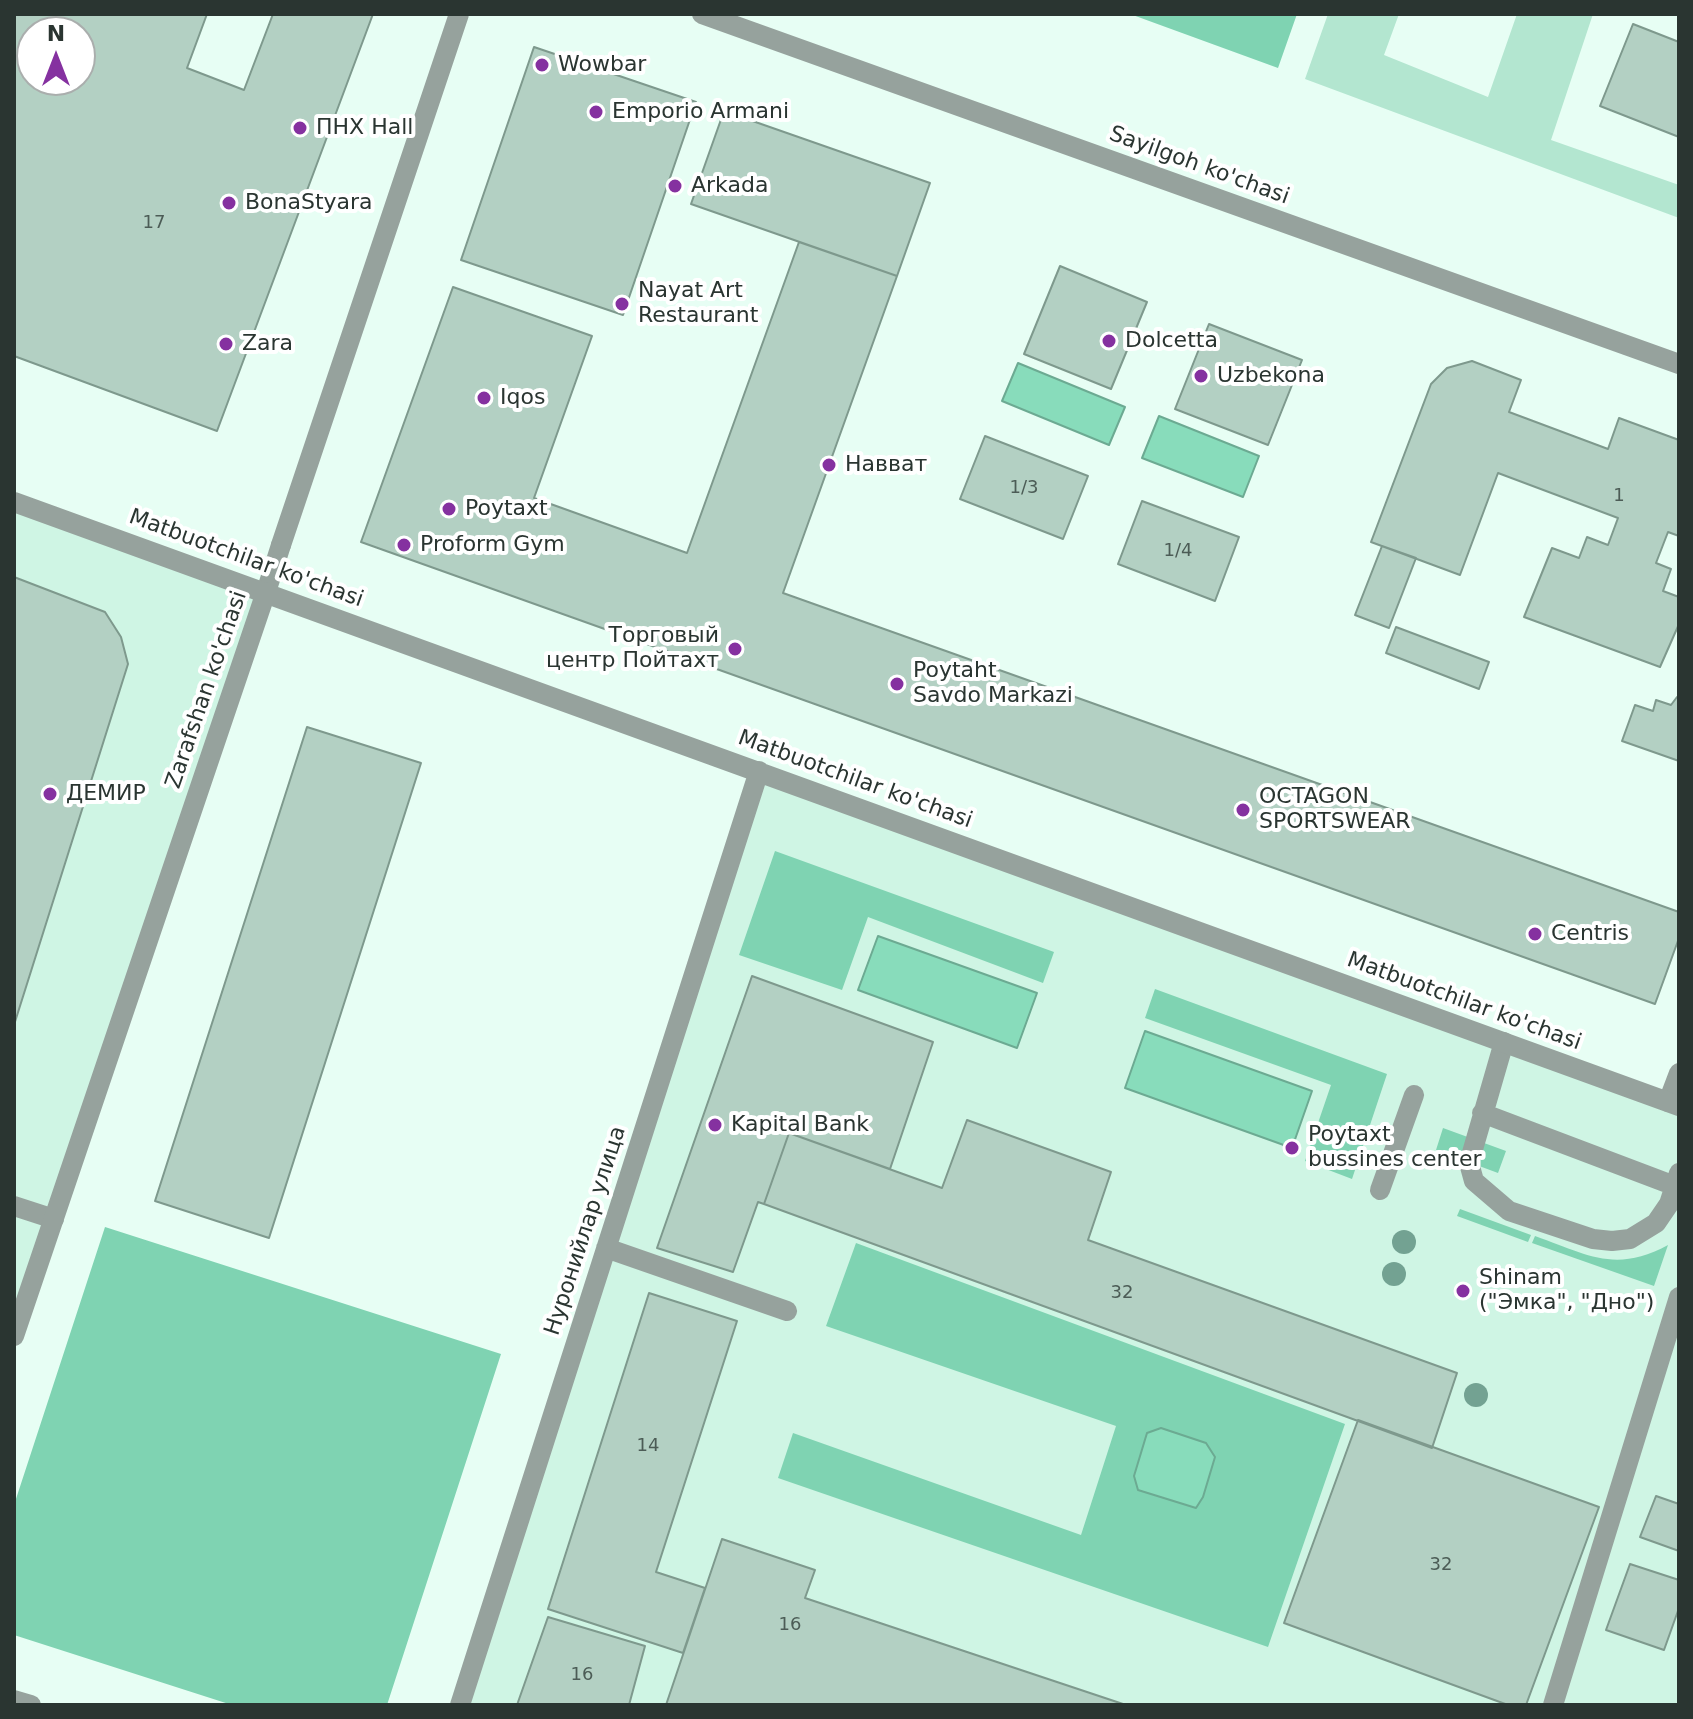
<!DOCTYPE html>
<meta charset="utf-8">
<style>
body{margin:0}
#map{position:relative;width:1693px;height:1719px;overflow:hidden;background:#e7fef4;font-family:"DejaVu Sans",sans-serif}
canvas{display:block}
.frame{position:absolute;inset:0;border:16px solid #2a3531;pointer-events:none}
.north{position:absolute;left:16px;top:16px;width:80px;height:80px;box-sizing:border-box;background:#fff;border:2px solid #aaaead;border-radius:50%;rotate:0deg;font-size:22px;font-weight:700;line-height:32px;text-align:center;color:#2a3531}
.north::after{content:'';display:block;margin:auto;width:28px;height:36px;background:#8531a0;clip-path:polygon(50% 0,100% 100%,50% 72%,0 100%)}
</style>
<div id="map">
<canvas width="1693" height="1719"></canvas>
<div class="frame"></div>
<div class="north">N</div>
</div>
<script>
const ctx = document.querySelector('canvas').getContext('2d');
ctx.lineJoin = 'round';
function paint(path, color) {
  ctx.fillStyle = color;
  ctx.fill(path, 'evenodd');
}
function trace(path, color, width, dash) {
  ctx.strokeStyle = color;
  ctx.lineWidth = width;
  ctx.lineCap = dash ? 'butt' : 'round';
  ctx.setLineDash(dash || []);
  ctx.stroke(path);
}
function write(font, color, halo, rows, align = 'center') {
  ctx.font = font + ' "DejaVu Sans",sans-serif';
  ctx.lineWidth = 8;
  ctx.setLineDash([]);
  ctx.textBaseline = 'middle';
  ctx.strokeStyle = halo;
  ctx.fillStyle = color;
  for (const [text, x, y, turn = 0] of rows) {
    ctx.save();
    ctx.translate(x, y);
    ctx.rotate((+turn || 0) * Math.PI / 180);
    ctx.textAlign = isNaN(turn) ? turn : align;
    if (halo) ctx.strokeText(text, 0, 0);
    ctx.fillText(text, 0, 0);
    ctx.restore();
  }
}
paint(new Path2D(`
 M14 502 266 592 14 1336Z
 M759 771 1679 1106V1705H460Z`), '#cff5e4');
paint(new Path2D(`
 M1328 14H1399L1384 55 1488 97 1517 14H1593L1551 140 1679 185V218L1305 79Z`), '#b3e6d0');
paint(new Path2D(`
 M1130 14H1297L1278 68Z
 M775 851 1054 952 1043 983 868 917 842 990 739 955Z
 M1155 989 1387 1074 1352 1179 1305 1161 1331 1085 1145 1018Z
 M1443 1128 1506 1151 1498 1173 1436 1150Z
 M1460 1209 1531 1235 1528 1242 1457 1216Z
 M105 1227 501 1354 387 1705H232L14 1635V1505Z
 M1535 1236C1586 1254 1615 1274 1668 1245L1654 1286 1532 1243Z
 M856 1243 1345 1424 1268 1647 778 1478 793 1433 1081 1535 1116 1426 826 1326Z`), '#7fd3b2');
const water = new Path2D(`
 M1018 363 1125 407 1109 445 1002 401Z
 M1159 416 1259 456 1243 497 1142 458Z
 M878 936 1037 993 1017 1048 858 990Z
 M1145 1031 1312 1091 1292 1148 1125 1088Z
 M1161 1428 1206 1443 1215 1457 1203 1497 1196 1508 1138 1490 1134 1476 1147 1433Z`);
paint(water, '#88dcbb');
trace(water, '#6caa92', 2);
const building = new Path2D(`
 M14 14H207L187 68 244 90 273 14H373L217 431 14 356ZM32 32H80V80H32Z
 M1633 24 1679 42V137L1600 106Z
 M534 47 696 102 623 315 461 260Z
 M724 111 930 183 897 276 691 204Z
 M799 242 897 276 783 593 1679 912V938L1655 1004 361 542 453 287 592 336 534 498 687 553Z
 M1060 266 1147 302 1111 389 1024 354Z
 M1209 324 1302 360 1268 445 1175 409Z
 M1472 361 1521 380 1509 412 1608 449 1619 418 1679 440V536L1668 532 1656 563 1671 569 1663 591 1679 597V624L1660 667 1524 617 1552 548 1579 558 1587 537 1608 545 1618 518 1498 473 1460 575 1371 542 1431 384 1447 368Z
 M985 436 1088 476 1063 539 960 499Z
 M1142 501 1239 537 1215 601 1118 564Z
 M1382 546 1416 558 1389 628 1355 615Z
 M14 577 105 612 121 637 128 664 14 1025Z
 M1396 627 1489 662 1479 689 1386 653Z
 M1677 697H1679V761L1622 741 1635 705 1653 711 1656 700 1671 705Z
 M307 727 421 763 269 1238 155 1201Z
 M752 976 933 1042 890 1169 789 1133 764 1204 758 1202 733 1272 657 1248Z
 M967 1120 1111 1172 1088 1240 1457 1373 1432 1448 764 1204 789 1133 942 1188Z
 M649 1293 737 1321 656 1572 705 1588 683 1653 548 1609Z
 M1358 1420 1599 1507 1526 1705H1508L1284 1623Z
 M1656 1496 1679 1504V1551L1640 1537Z
 M722 1539 815 1570 805 1598 1126 1705H666Z
 M1630 1564 1679 1580V1608L1664 1650 1606 1630Z
 M548 1617 645 1646 629 1705H517Z`);
paint(building, '#b3d0c3');
trace(building, '#7e998d', 2);
trace(new Path2D(`
 M266 592 281 545
 M1504 1042 1469 1163 1474 1181 1509 1211 1593 1239 1612 1241 1630 1239 1656 1223 1669 1204 1679 1173
 M1668 1102 1679 1073
 M1482 1113 1675 1186
 M1380 1190 1414 1095
 M14 1206 54 1219
 M1553 1705 1679 1297`), '#96a29d', 20);
trace(new Path2D(`
 M702 14 1679 364
 M281 545 459 14`), '#96a29d', 20);
trace(new Path2D(`
 M14 502 1679 1106
 M606 1248 787 1311
 M14 1336 266 592
 M14 1700 31 1705
 M460 1705 759 771`), '#96a29d', 20);
ctx.fillStyle = '#73a292';
for (const [x, y] of [
 [1404,1242],
 [1394,1274],
 [1476,1395]
]) {
  ctx.beginPath();
  ctx.arc(x, y, 12, 0, 2 * Math.PI);
  ctx.fill();
}
for (const [x, y, r, color] of [
 [542,65,8,"#8531a0"],
 [596,112,8,"#8531a0"],
 [300,128,8,"#8531a0"],
 [675,186,8,"#8531a0"],
 [229,203,8,"#8531a0"],
 [622,304,8,"#8531a0"],
 [1109,341,8,"#8531a0"],
 [226,344,8,"#8531a0"],
 [1201,376,8,"#8531a0"],
 [484,398,8,"#8531a0"],
 [829,465,8,"#8531a0"],
 [449,509,8,"#8531a0"],
 [404,545,8,"#8531a0"],
 [735,649,8,"#8531a0"],
 [897,684,8,"#8531a0"],
 [50,794,8,"#8531a0"],
 [1243,810,8,"#8531a0"],
 [1535,934,8,"#8531a0"],
 [715,1125,8,"#8531a0"],
 [1292,1148,8,"#8531a0"],
 [1463,1291,8,"#8531a0"]
]) {
  const dot = new Path2D();
  dot.arc(x, y, r, 0, 2 * Math.PI);
  ctx.fillStyle = color;
  ctx.fill(dot);
  trace(dot, '#fff', 3);
}
write('18px', '#4c5c56', null, [
 ["17",154,223],
 ["1/3",1024,488],
 ["1",1619,496],
 ["1/4",1178,551],
 ["32",1122,1293],
 ["14",648,1446],
 ["32",1441,1565],
 ["16",790,1625],
 ["16",582,1675]
]);
write('22px', '#2a3531', '#fff', [
 ["Wowbar",558,65],
 ["Emporio Armani",612,112],
 ["ПНХ Hall",316,128],
 ["Arkada",691,186],
 ["BonaStyara",245,203],
 ["Nayat Art",638,291],
 ["Restaurant",638,316],
 ["Dolcetta",1125,341],
 ["Zara",242,344],
 ["Uzbekona",1217,376],
 ["Iqos",500,398],
 ["Навват",845,465],
 ["Poytaxt",465,509],
 ["Proform Gym",420,545],
 ["Торговый",719,636,"right"],
 ["центр Пойтахт",719,661,"right"],
 ["Poytaht",913,671],
 ["Savdo Markazi",913,696],
 ["ДЕМИР",66,794],
 ["OCTAGON",1259,797],
 ["SPORTSWEAR",1259,822],
 ["Centris",1551,934],
 ["Kapital Bank",731,1125],
 ["Poytaxt",1308,1135],
 ["bussines center",1308,1160],
 ["Shinam",1479,1278],
 ["(\"Эмка\", \"Дно\")",1479,1303]
], 'left');
write('22px', '#2a3531', '#fff', [
 ["Sayilgoh ko'chasi",1199,166,20],
 ["Matbuotchilar ko'chasi",246,559,20],
 ["Zarafshan ko'chasi",207,690,-71],
 ["Matbuotchilar ko'chasi",855,780,20],
 ["Matbuotchilar ko'chasi",1464,1002,20],
 ["Нуронийлар улица",586,1231,-72]
]);
</script>
